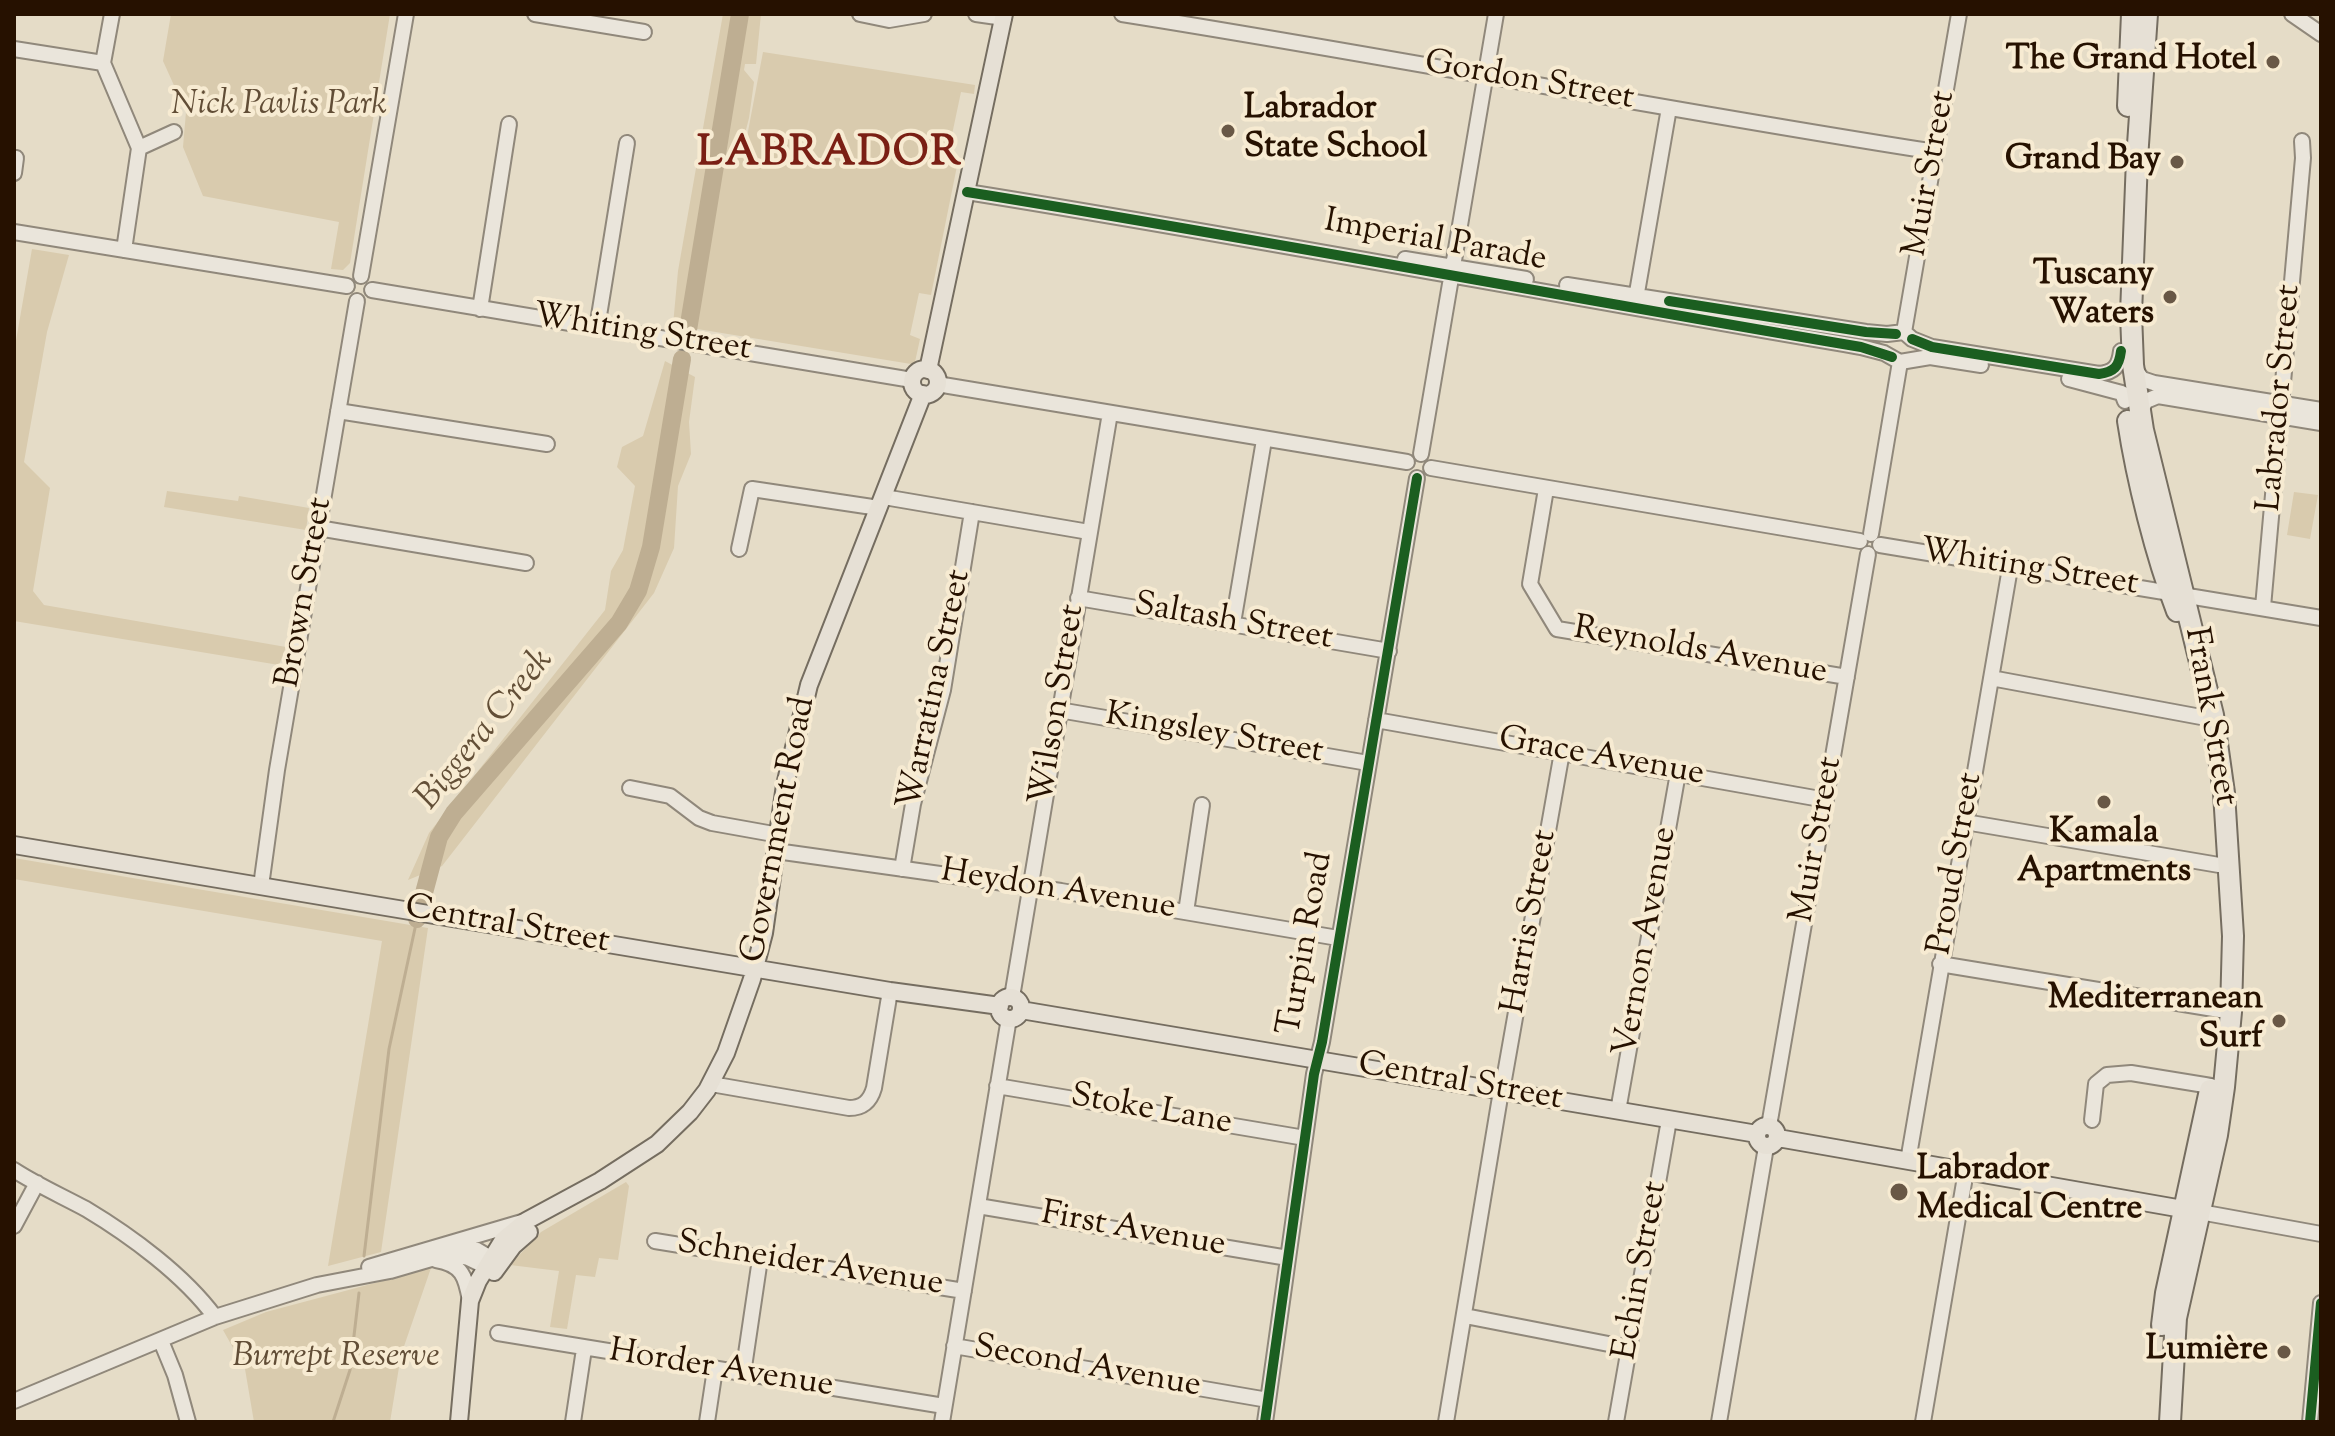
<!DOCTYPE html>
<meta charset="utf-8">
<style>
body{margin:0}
#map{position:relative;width:2335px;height:1436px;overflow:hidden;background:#e5dcc7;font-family:"Sorts Mill Goudy",serif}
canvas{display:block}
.frame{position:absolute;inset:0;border:16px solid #261100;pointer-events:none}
</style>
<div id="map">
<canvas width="2335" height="1436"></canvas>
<div class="frame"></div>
</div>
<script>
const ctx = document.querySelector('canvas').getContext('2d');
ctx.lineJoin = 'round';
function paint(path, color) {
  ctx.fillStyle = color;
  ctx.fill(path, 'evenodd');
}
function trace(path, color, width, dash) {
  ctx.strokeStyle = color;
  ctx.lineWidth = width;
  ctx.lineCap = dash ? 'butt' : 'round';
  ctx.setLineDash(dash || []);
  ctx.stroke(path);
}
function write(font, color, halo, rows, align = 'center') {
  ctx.font = font + ' "Sorts Mill Goudy",serif';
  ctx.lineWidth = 8;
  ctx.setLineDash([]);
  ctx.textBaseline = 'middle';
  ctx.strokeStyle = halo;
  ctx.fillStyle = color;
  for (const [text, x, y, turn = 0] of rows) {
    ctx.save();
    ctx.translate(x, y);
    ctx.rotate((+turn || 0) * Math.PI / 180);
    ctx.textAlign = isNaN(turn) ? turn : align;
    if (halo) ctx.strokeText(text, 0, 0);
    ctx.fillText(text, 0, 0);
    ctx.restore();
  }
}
paint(new Path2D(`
 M171 14H390L350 263 343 270 331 269 339 222 203 196 183 147 186 112 163 61Z
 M723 14H761L756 64H745L744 70 754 82 749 118 740 153 743 158 763 52 975 85 974 94 961 92 946 163 957 166 931 295 919 293 910 335 920 339 915 362 911 364 673 325 678 271Z
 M32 249 69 255 47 332 24 462 50 488 33 591 44 605 286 647 279 665 14 621V352Z
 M665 361 695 377 689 422 691 454 678 486 674 548 654 593 442 866 408 880 429 833 605 610 611 571 623 550 635 486 617 467 622 447 643 436Z
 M167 491 238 501 239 496 309 508 306 530 164 507Z
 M2294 492 2318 495 2310 539 2287 535Z
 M14 858 428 928 381 1252 328 1266 382 941 14 879Z
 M626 1182 629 1186 618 1260 599 1258 595 1277 576 1275 567 1329 550 1327 559 1271 510 1265 541 1232Z
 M431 1268 401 1355 390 1422H254L245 1369 223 1330 266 1312Z`), '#d9cbae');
paint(new Path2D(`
 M2209 1342 2226 1349 2243 1345 2259 1358H2204L2203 1345H2208Z`), '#beae92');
trace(new Path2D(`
 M364 1256 389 1049 417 919
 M333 1422 350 1370 359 1293`), '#beae92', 3);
trace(new Path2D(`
 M688 330 740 14
 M417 919 439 837 454 813 619 623 638 591 651 547 682 359`), '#beae92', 18);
const minor = new Path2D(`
 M535 14 644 32
 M860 14 889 20 924 14
 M976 14 1004 18
 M1122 14C1394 57 1664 110 1936 152
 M2292 14 2321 34
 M14 49 103 63 139 148 124 250
 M103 63 112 14
 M139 148 174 132
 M14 173 16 158
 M967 192C1266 240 1563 297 1861 347L1884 353 1900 362
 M14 232 347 286
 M1405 259 1526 279
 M361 276 406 14
 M1567 285 1866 332 1887 334 1904 332
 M372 290 912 380
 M1635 304 1669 108
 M480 309 509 124
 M597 328 627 143
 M1904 332 1959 14
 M1904 332 1912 339 1932 347 2099 374C2114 372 2119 367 2121 351
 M1900 362 1930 357 1981 365
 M2135 369 2142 379 2154 383 2321 410
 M2069 379 2118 392 2122 393 2125 401
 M937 384 1407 462
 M338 411 547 444
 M2140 412 2146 401 2158 396 2321 423
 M1421 454 1496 14
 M1431 468 1860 541
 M1546 489 1530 584 1557 629 1847 677
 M884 497 1089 532
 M318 528 526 563
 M1871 534 1900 362
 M1880 545 2321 618
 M739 549 752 489 879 508
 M1078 598 1389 651
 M2263 607 2303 158 2302 141
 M1233 623 1264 440
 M1991 678 2201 717
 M1059 710 1368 763
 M1376 720 1826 800
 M630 788 670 796 699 818 712 823 779 835
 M1965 822 2219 865
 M776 851 1061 891 1338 938
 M902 869 913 804 943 690 972 512
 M261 886 277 770 357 301
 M1186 912 1202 805
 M1940 964 2220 1010
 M1012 997 1110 413
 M711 1084 849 1108C862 1108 870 1102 874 1088L890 991
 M997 1086 1305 1138
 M1502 1091 1562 752
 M1618 1111 1678 773
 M2092 1120 2096 1084 2107 1075 2131 1073 2211 1086
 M1769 1126 1868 554
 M1908 1161 2010 568
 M14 1170C37 1185 62 1196 86 1209 131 1236 184 1275 215 1317
 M978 1206 1288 1258
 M2200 1212 2321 1234
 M14 1226 37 1183
 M655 1241 964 1291
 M456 1247 477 1250 499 1263
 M436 1260C462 1264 466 1277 470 1301
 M369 1267 522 1222
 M1465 1316 1629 1348
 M498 1333 944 1406
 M161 1341 175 1375 188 1422
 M954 1346 1268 1400
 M743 1374 760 1259
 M14 1401 215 1317 317 1285 390 1271 438 1257 455 1255 468 1258 495 1271
 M573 1422 584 1349
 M707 1422 715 1369
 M942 1422 1009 1018
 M1265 1422 1314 1074 1322 1042 1417 478
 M1446 1422 1501 1091
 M1616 1422 1669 1120
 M1719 1422 1766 1147
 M1923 1422 1966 1171
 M2310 1422 2321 1303`);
const major = new Path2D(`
 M912 382a13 13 0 1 1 26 0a13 13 0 1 1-26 0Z
 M928 370 1004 14
 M14 845 890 991 1000 1006
 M999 1008a11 11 0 1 1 22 0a11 11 0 1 1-22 0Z
 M1021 1010 1757 1134
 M1757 1136a10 10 0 1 1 20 0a10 10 0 1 1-20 0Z
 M1778 1138 2194 1211
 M494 1272 513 1246 529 1232
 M459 1422 470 1301 478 1281 503 1240 526 1221 600 1181 657 1144 690 1112 707 1090 726 1053 752 979 764 933 785 785 809 685 923 394`);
const highway = new Path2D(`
 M2147 14 2137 159 2131 314 2133 365 2143 430 2213 715 2224 793 2233 936 2231 1012 2224 1087 2217 1135 2176 1318 2170 1422
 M2128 106 2132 14
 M2128 421C2137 480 2156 556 2177 611
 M2162 1325 2166 1293 2210 1090`);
trace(minor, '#90887b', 18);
trace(major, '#756d60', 20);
trace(highway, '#756d60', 24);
trace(minor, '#eae5db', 14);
trace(major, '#e6e0d5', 16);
trace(highway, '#e6e0d5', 20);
trace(new Path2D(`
 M967 192C1266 240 1563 297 1861 347L1892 357
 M1669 301 1866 332 1896 334
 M1912 339 1932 347 2099 374C2114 372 2119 367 2121 351
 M1265 1422 1314 1074 1322 1042 1417 478
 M2310 1422 2321 1303`), '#1b5e20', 10);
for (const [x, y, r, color] of [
 [2273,62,8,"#695846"],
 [1228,131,8,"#695846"],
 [2177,162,8,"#695846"],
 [2170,297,8,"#695846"],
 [2104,802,8,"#695846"],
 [2279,1021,8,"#695846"],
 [1899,1192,10,"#695846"],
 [2284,1352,8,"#695846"]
]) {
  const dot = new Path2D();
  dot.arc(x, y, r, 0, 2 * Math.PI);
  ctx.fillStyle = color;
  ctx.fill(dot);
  trace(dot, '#f7ebd2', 3);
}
write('bold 34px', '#261100', '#f7ebd2', [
 ["The Grand Hotel",2257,62],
 ["Labrador",1244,111,"left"],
 ["State School",1244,150,"left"],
 ["Grand Bay",2161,162],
 ["Tuscany",2154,277],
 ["Waters",2154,316],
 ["Kamala",2104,835,"center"],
 ["Apartments",2104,874,"center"],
 ["Mediterranean",2263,1001],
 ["Surf",2263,1040],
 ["Labrador",1917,1172,"left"],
 ["Medical Centre",1917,1211,"left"],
 ["Lumière",2268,1352]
], 'right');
write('34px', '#261100', '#f7ebd2', [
 ["Gordon Street",1529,83,10],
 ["Muir Street",1932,174,-80],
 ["Imperial Parade",1435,243,10],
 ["Whiting Street",642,335,9],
 ["Labrador Street",2282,398,-85],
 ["Whiting Street",2029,570,9],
 ["Brown Street",307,593,-80],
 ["Saltash Street",1233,624,10],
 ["Reynolds Avenue",1700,653,10],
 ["Warratina Street",937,690,-78],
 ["Wilson Street",1060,705,-81],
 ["Frank Street",2208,717,80],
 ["Kingsley Street",1214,736,10],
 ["Grace Avenue",1601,759,10],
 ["Government Road",781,830,-79],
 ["Muir Street",1819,840,-80],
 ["Proud Street",1958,864,-80],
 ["Heydon Avenue",1058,892,9],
 ["Harris Street",1532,922,-80],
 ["Central Street",507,927,10],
 ["Vernon Avenue",1648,942,-80],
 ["Turpin Road",1308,944,-80],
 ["Central Street",1460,1084,10],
 ["Stoke Lane",1151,1112,10],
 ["First Avenue",1133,1232,10],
 ["Schneider Avenue",810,1266,9],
 ["Echin Street",1643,1271,-80],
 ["Second Avenue",1087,1369,10],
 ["Horder Avenue",721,1371,9]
]);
write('italic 34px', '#614d36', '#f7ebd2', [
 ["Nick Pavlis Park",279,107],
 ["Burrept Reserve",336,1359]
]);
write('italic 36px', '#634f37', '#f7ebd2', [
 ["Biggera Creek",487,731,-51]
]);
ctx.letterSpacing = '2px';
write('bold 42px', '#7a1f14', '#f7ebd2', [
 ["LABRADOR",830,157]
]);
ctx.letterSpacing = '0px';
</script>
